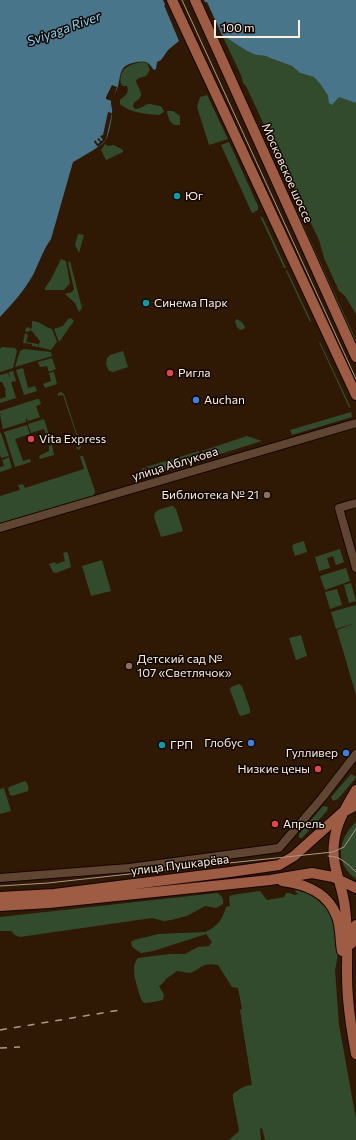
<!DOCTYPE html>
<meta charset="utf-8">
<style>
body{margin:0}
#map{position:relative;width:356px;height:1140px;overflow:hidden;background:#2f1905;font-family:Commissioner,sans-serif}
canvas{display:block}
.scale{position:absolute;left:214px;top:20px;width:86px;height:18px;box-sizing:border-box;border:2px solid #feeee2;border-top:0;padding-left:5px;font-size:12px;line-height:14px;white-space:nowrap;color:#feeee2;-webkit-text-stroke:3px #100702;paint-order:stroke}
</style>
<div id="map">
<canvas width="356" height="1140"></canvas>
<div class="scale">100 m</div>
</div>
<script>
const ctx = document.querySelector('canvas').getContext('2d');
ctx.lineJoin = 'round';
function paint(path, color) {
  ctx.fillStyle = color;
  ctx.fill(path, 'evenodd');
}
function trace(path, color, width, dash) {
  ctx.strokeStyle = color;
  ctx.lineWidth = width;
  ctx.lineCap = dash ? 'butt' : 'round';
  ctx.setLineDash(dash || []);
  ctx.stroke(path);
}
function write(font, color, halo, rows, align = 'center') {
  ctx.font = font + ' Commissioner,sans-serif';
  ctx.lineWidth = 3;
  ctx.setLineDash([]);
  ctx.textBaseline = 'middle';
  ctx.strokeStyle = halo;
  ctx.fillStyle = color;
  for (const [text, x, y, turn = 0] of rows) {
    ctx.save();
    ctx.translate(x, y);
    ctx.rotate((+turn || 0) * Math.PI / 180);
    ctx.textAlign = isNaN(turn) ? turn : align;
    if (halo) ctx.strokeText(text, 0, 0);
    ctx.fillText(text, 0, 0);
    ctx.restore();
  }
}
paint(new Path2D(`
 M222 35 247 51 256 55 266 56 270 58 292 66 300 73 314 77 321 85 328 96 341 97 356 103V314L345 296 339 291 324 258 319 240 295 190 275 154 273 144 246 86 243 83 241 75Z
 M142 62 147 63 150 70 146 76 139 78 136 80C136 86 145 93 139 99 138 100 135 101 134 103L133 106 135 109C141 109 144 105 148 104 152 104 159 106 162 107L164 112 159 115C147 114 130 113 120 104V100C124 96 130 94 127 86H123L121 84C118 69 129 64 142 62Z
 M207 95 228 139 209 145 197 107 200 97Z
 M167 111H173L180 116V125H174L170 121 167 113Z
 M229 142 258 206V210L252 213 221 145Z
 M105 144 108 146 114 145 123 150V152L106 160 101 150Z
 M288 198 297 211 356 340V348Z
 M260 216 263 218 286 268H284Z
 M78 234 84 235 79 253 75 245Z
 M61 259 66 261 70 283 64 290H45V288L51 279Z
 M70 261 82 308 79 312 75 303 65 294 72 292 74 289 68 263Z
 M287 270 311 321 310 322 286 271Z
 M71 318 74 321 59 342 54 329 63 326 68 319Z
 M236 319C240 320 244 324 245 327L244 329 240 330 237 327 235 322Z
 M32 321C40 321 44 327 52 329L57 342 51 350 38 347 40 341 31 330 28 332 25 331 26 328 28 327 31 329 32 327Z
 M25 333 28 335 26 342 38 344V347L32 346V344L23 343Z
 M319 342H320L351 408 349 407Z
 M2 347 15 348 17 351 13 368 0 372V349Z
 M24 349 51 352 52 356 15 367 20 351Z
 M123 351 128 367 113 372 109 371 106 364 107 358 110 355Z
 M52 358 56 369 49 372 47 366 40 367 38 362Z
 M23 368 28 388 35 386 37 391 24 395 16 370Z
 M13 371 16 381 11 382 16 398 0 403V399L6 397 5 391 6 390 2 382H0V375L8 373 10 378 9 372Z
 M54 372 57 384 45 388 43 384 51 381 49 373Z
 M61 392 64 394 81 447 79 450 76 448 80 446 63 395 58 396V393Z
 M37 399H39L41 404 36 406 40 417 28 421 26 418V422L3 429 0 415 2 414H0V411Z
 M351 412 352 417 292 435 290 430Z
 M44 419 52 444H49L44 429 31 433 28 424Z
 M27 425 30 434 15 439 23 461 30 459 31 462 15 467 4 432Z
 M0 433H1L9 456 1 458 0 454Z
 M247 436 262 441 204 459 202 451Z
 M52 445 54 455 40 459 39 456 49 451V446Z
 M199 451 201 460 162 472 146 467Z
 M80 456H83L95 491 94 496 87 498V499L0 525V496L20 490 18 485 23 484 25 488 84 469Z
 M9 457 12 468 0 472V467L4 466 2 460Z
 M143 468 159 473 155 474 154 472 151 473 152 475 143 478 141 471Z
 M171 506H173L176 509 183 531 161 537 154 517 155 513 158 510Z
 M304 541 307 552 295 556 292 546 294 544Z
 M340 549 344 562 336 565 333 556 327 558 330 568 319 571 315 557Z
 M66 552 68 553 71 567 56 573 53 572 49 564 55 562 56 564 65 561 63 553Z
 M102 560 111 591 91 596 82 566Z
 M346 568 350 581 325 590 320 576Z
 M351 583 356 601 349 603 344 585Z
 M337 589 342 605 330 609 325 592Z
 M356 605V623L336 629 331 612Z
 M356 623V695L337 630Z
 M301 635 307 656 296 660 289 638Z
 M239 684 242 686 250 709V713L241 716 239 714 230 690 231 687Z
 M351 774 356 777 354 780 338 799 333 801 331 797Z
 M25 781C28 783 29 788 28 791L12 796 10 795 8 789 9 787Z
 M4 788 11 811 0 814V789Z
 M323 806 328 807 327 811 302 838H299V834Z
 M356 822V879C334 863 338 839 356 822Z
 M297 888 311 891 334 914 338 954 335 970 339 1025 356 1119V1140H265L262 1128 260 1129 261 1140H229L238 1132 239 1130 233 1099V1094C237 1090 246 1085 252 1085L240 1010 242 1009 238 988 232 987 218 965C201 962 203 968 190 973L177 971 166 979 162 984 159 986 164 995 163 1000 154 1002 144 1003 141 999C138 988 129 967 138 958L170 954H185L198 947 209 946 212 942 206 934 203 935 153 951 141 953 132 947 131 942 134 940 158 934 205 932C217 927 223 919 226 907L230 906 229 897 232 895 260 891 267 900 284 897 286 893H289L295 895 298 894 295 891Z
 M217 893C222 895 224 900 223 904L216 908 205 906 187 916 171 920 164 921 152 918 20 937 15 935 11 931H0V917Z`), '#334b2d');
paint(new Path2D(`
 M0 0H356V103L339 97 332 105 329 103 328 96 321 85 314 77 300 73 292 66 270 58 266 56 256 55 247 51 222 35 207 2 164 5 179 41 168 50 161 60 157 62 156 69 154 70C149 63 147 60 137 62 117 65 122 75 117 89 115 93 111 99 111 103 111 106 112 107 112 109 113 114 109 135 106 140 102 146 80 158 73 162L51 239C43 250 39 263 33 275 24 291 12 304 0 317Z`), '#49758b');
paint(new Path2D(`
 M163 0H204L221 37 205 4 167 7 181 41Z
 M112 85 117 87 112 101 106 99V97Z
 M108 112 112 113 106 140 98 147 94 142 95 140 98 144 100 142 97 139 99 138 101 141 103 140 100 136 103 135Z`), '#2f1905');
const minor = new Path2D(`
 M356 503 339 508 356 568
 M0 528 356 423
 M0 878 129 868 279 848 322 798 356 754`);
const major = new Path2D(`
 M172 0 356 395
 M195 0 356 357
 M356 790C346 807 336 823 334 843 331 866 343 886 345 908 348 931 347 953 347 975 347 1002 351 1028 356 1054
 M282 881C305 884 328 892 337 917 341 927 340 940 342 951
 M0 897 54 894 230 872 279 865 294 856 343 812 356 805
 M0 906 49 903 270 880 312 873 333 877 356 888
 M351 944 356 925`);
trace(minor, '#160400', 10);
trace(major, '#160400', 12);
trace(minor, '#604632', 8);
trace(major, '#9e5c45', 10);
trace(new Path2D(`
 M182 0 356 379
 M328 856C341 856 347 864 356 872
 M0 886 48 883 229 863 333 852 344 847 356 829`), '#ab9889', 1);
trace(new Path2D(`
 M0 1030 120 1010
 M0 1048 20 1047`), '#ab9889', 1.5, [7, 7]);
for (const [x, y, r, color] of [
 [177,196,4,"#0f9aa8"],
 [146,303,4,"#0f9aa8"],
 [170,373,4,"#e0444e"],
 [196,400,4,"#3f7fe0"],
 [31,439,4,"#e0444e"],
 [267,495,4,"#8d6e63"],
 [129,666,4,"#8d6e63"],
 [251,743,4,"#3f7fe0"],
 [162,745,4,"#0f9aa8"],
 [346,753,4,"#3f7fe0"],
 [318,769,4,"#e0444e"],
 [275,824,4,"#e0444e"]
]) {
  const dot = new Path2D();
  dot.arc(x, y, r, 0, 2 * Math.PI);
  ctx.fillStyle = color;
  ctx.fill(dot);
  trace(dot, '#100702', 1.5);
}
write('12px', '#feeee2', '#100702', [
 ["Московское шоссе",287,173,66],
 ["улица Аблукова",175,464,-17],
 ["улица Пушкарёва",180,865,-7]
]);
write('12px', '#feeee2', '#100702', [
 ["Юг",185,196],
 ["Синема Парк",154,303],
 ["Ригла",178,373],
 ["Auchan",204,400],
 ["Vita Express",39,439],
 ["Библиотека № 21",259,495,"right"],
 ["Детский сад №",137,659],
 ["107 «Светлячок»",137,673],
 ["Глобус",243,743,"right"],
 ["ГРП",170,745],
 ["Гулливер",338,753,"right"],
 ["Низкие цены",310,769,"right"],
 ["Апрель",283,824]
], 'left');
write('italic 13px', '#8bd4f9', '#100702', [
 ["Sviyaga River",64,29,-20]
]);
</script>
